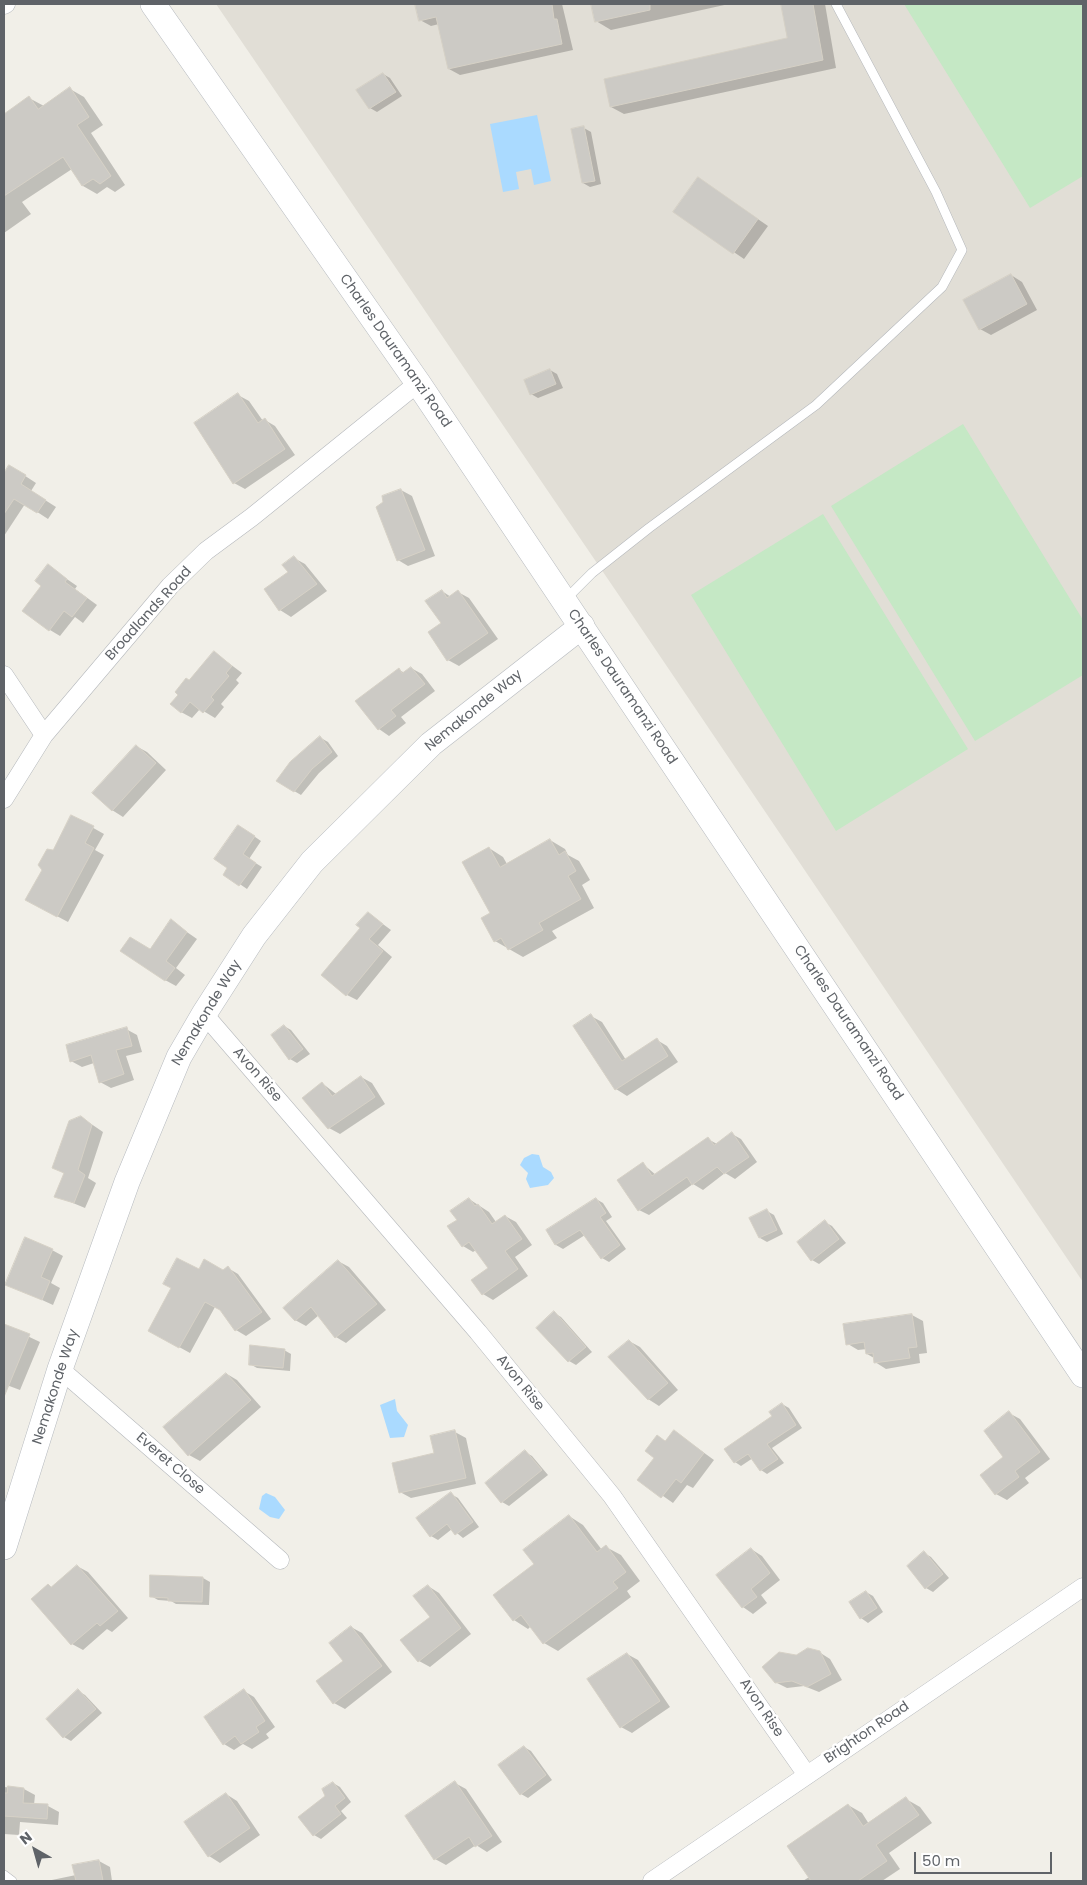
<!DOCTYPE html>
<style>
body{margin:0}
#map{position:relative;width:1087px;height:1885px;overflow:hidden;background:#f1efe8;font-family:Poppins,sans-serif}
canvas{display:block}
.frame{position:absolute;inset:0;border:5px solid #5f6368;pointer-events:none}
.north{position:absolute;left:10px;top:1825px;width:50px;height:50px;-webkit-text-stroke:4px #fff;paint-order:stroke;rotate:322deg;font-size:14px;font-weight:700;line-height:20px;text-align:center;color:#5f6368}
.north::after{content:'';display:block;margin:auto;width:18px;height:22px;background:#5f6368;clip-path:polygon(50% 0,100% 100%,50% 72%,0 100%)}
.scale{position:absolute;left:914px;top:1852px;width:138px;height:22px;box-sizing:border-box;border:2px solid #5f6368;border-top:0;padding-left:6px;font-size:15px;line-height:18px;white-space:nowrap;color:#5f6368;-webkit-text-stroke:4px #fff;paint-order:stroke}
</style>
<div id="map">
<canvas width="1087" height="1885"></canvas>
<div class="frame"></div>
<div class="north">N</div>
<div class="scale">50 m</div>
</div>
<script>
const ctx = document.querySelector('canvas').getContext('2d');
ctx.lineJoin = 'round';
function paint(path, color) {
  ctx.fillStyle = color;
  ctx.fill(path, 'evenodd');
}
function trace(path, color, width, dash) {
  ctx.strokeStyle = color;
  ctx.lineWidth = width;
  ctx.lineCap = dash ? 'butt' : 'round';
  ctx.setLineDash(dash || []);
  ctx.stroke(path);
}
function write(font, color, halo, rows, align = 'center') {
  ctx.font = font + ' Poppins,sans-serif';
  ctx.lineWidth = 5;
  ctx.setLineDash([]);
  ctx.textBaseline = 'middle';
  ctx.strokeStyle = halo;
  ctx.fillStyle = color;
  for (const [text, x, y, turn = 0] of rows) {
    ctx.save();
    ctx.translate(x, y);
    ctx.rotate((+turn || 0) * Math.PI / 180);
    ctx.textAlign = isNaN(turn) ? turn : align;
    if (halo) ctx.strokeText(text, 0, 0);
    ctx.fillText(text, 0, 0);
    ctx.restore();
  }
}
paint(new Path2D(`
 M216 4H1083V1282L616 591Z`), '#e1ded6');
paint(new Path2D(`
 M904 4H1083V176L1030 208Z
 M963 424 1083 620V675L975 741 831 506Z
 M823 514 968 749 836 831 691 595Z`), '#c5e8c5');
paint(new Path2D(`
 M537 115 551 181 534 185 531 169 516 172 519 189 503 192 490 124Z
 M532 1154 539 1155 543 1167 551 1172 554 1178 548 1185 530 1188 526 1179 528 1173 520 1165 524 1158Z
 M395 1399 397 1411 408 1425 404 1437 390 1438 380 1405Z
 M266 1493 275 1497 285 1510 279 1519 270 1517 259 1509 262 1496Z`), '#aadaff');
paint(new Path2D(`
 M416 4H562L573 50 460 75 449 69 439 24 431 26 420 20Z
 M592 4H729L611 30 596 21Z
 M782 4H825L836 68 624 114 611 107 788 39Z
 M383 74 390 78 402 96 377 112 370 108Z
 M70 89 84 97 103 125 91 133 125 185 115 192 107 187 97 194 83 186 72 169 22 202 31 214 4 233V115L29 98 44 106Z
 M584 128 591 132 601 184 590 187 583 183Z
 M698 178 768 226 744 259 675 212Z
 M1011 275 1022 282 1037 310 991 335 980 329Z
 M550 370 557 374 563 388 538 398 531 394Z
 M238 395 249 401 263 421 265 420 275 426 295 455 245 489 234 483Z
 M10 466 36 483 31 491 56 507 48 519 25 504 4 536V472L5 473Z
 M401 490 412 496 435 556 408 566 398 560Z
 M294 558 305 564 327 591 291 617 280 610Z
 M48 566 77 586 75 589 97 605 83 623 75 617 60 636 50 630 43 586Z
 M442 591 451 597 458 592 469 598 498 639 459 666 448 660 442 624Z
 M214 652 242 673 236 680 239 683 221 704 224 707 215 718 200 709 192 718 181 712Z
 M411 668 422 674 435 691 401 717 406 723 389 736 379 729 399 670 405 673Z
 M321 738 328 742 338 756 319 773 301 795 277 781Z
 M136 746 147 752 166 770 123 817 112 810Z
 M72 816 104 834 95 850 104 855 68 922 38 906 54 851Z
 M245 830 261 841 249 859 262 867 247 889 225 874Z
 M550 840 565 849 568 855 579 861 590 880 582 885 594 908 552 931 557 938 523 957 495 941 489 848 503 857 507 864Z
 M368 913 391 930 378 945 392 957 357 1000 347 995 361 928Z
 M171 921 197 939 176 968 185 975 176 986 165 980 150 951Z
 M591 1016 602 1022 626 1060 657 1040 667 1046 678 1062 627 1096 616 1089 575 1026Z
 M284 1026 291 1030 310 1054 297 1063 290 1059Z
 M126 1029 137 1035 142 1052 126 1056 134 1080 111 1088 100 1082 94 1063 82 1067 71 1061Z
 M361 1077 372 1083 385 1104 340 1134 329 1128 322 1083 336 1094Z
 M81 1117 103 1132 88 1178 96 1183 85 1208 56 1196 65 1174 54 1167Z
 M732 1134 741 1139 757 1162 735 1179 725 1173 703 1190 693 1184 649 1215 639 1210 643 1164 656 1175 708 1139 717 1144Z
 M469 1199 489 1212 496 1222 505 1216 516 1222 532 1245 515 1257 528 1276 493 1300 483 1294 490 1268 476 1250 473 1252 463 1246 459 1220Z
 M596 1199 603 1203 612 1217 606 1221 626 1249 609 1262 602 1258 585 1235 563 1249 556 1245 547 1230Z
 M767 1211 774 1215 783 1234 767 1242 760 1238 751 1218Z
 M825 1222 832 1226 846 1243 819 1264 812 1260Z
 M52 1250 63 1256 51 1283 60 1288 53 1305 7 1284Z
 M338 1261 349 1267 386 1310 346 1343 336 1337 319 1315 306 1326 295 1320Z
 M228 1268 238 1274 271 1319 246 1336 236 1330 221 1310 215 1307 190 1353 150 1331 199 1271 224 1272Z
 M554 1313 561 1317 592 1352 576 1365 569 1361 538 1328Z
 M912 1315 923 1321 927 1353 919 1354 920 1363 886 1369 875 1362 874 1358 867 1354V1349L858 1350 848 1344Z
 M4 1325 40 1342 20 1390 4 1384Z
 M629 1341 640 1347 678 1390 659 1406 648 1399Z
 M284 1350 291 1354 290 1371 257 1368 250 1364Z
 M227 1374 237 1380 261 1407 200 1461 189 1455Z
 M782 1404 789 1408 802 1428 772 1448 784 1463 767 1474 761 1470 753 1458 741 1466 735 1462 726 1449 774 1416Z
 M1009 1413 1020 1419 1050 1459 1025 1478 1029 1483 1007 1500 996 1494 1005 1457Z
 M674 1431 714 1460 693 1488 687 1485 673 1503 639 1479 656 1457 658 1436 666 1442Z
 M455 1432 466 1438 476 1484 411 1498 400 1492Z
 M525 1452 532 1456 548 1475 509 1506 502 1502 486 1483Z
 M451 1494 458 1498 479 1527 463 1538 452 1529 438 1540 431 1536Z
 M569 1516 583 1525 602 1550 606 1547 621 1555 640 1581 627 1591 631 1597 558 1651 544 1643 531 1626 528 1629 514 1620Z
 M751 1549 762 1556 780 1580 761 1595 767 1603 753 1614 743 1607Z
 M924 1553 931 1557 949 1578 933 1592 926 1588Z
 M77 1566 88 1572 128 1618 112 1632 107 1629 83 1650 72 1644 32 1599 52 1588Z
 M203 1578 210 1582 209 1605 176 1604 171 1601 158 1600 151 1596Z
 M428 1586 439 1593 471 1634 430 1667 419 1661 431 1617Z
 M866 1592 873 1596 883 1612 868 1623 861 1618 850 1603Z
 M351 1627 362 1633 392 1672 345 1709 334 1703Z
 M819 1652 830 1659 842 1680 819 1692 804 1686 787 1688 775 1682 797 1656Z
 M627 1654 638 1660 670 1707 632 1733 621 1727Z
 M78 1691 85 1695 102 1713 71 1741 64 1737 47 1719Z
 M244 1691 254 1697 275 1727 266 1734 269 1738 252 1749 243 1744 234 1750 224 1744Z
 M524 1747 531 1751 552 1780 528 1798 521 1794Z
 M333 1783 340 1787 351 1802 341 1811 347 1818 321 1839 314 1835 326 1796Z
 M455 1783 466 1789 502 1842 487 1852 476 1845 446 1865 435 1859 406 1816Z
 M4 1787 24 1789 35 1795 34 1805 48 1806 59 1812 58 1825 20 1822 19 1835 4 1834Z
 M226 1794 237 1801 260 1835 220 1863 209 1856 186 1822Z
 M906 1799 920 1807 932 1823 889 1853 900 1869 882 1881H803L809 1877 848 1805 862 1813 869 1824Z
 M99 1861 110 1867 112 1881H47L76 1875Z`), '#0003');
const building = new Path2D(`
 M415 4H552L554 19H557L562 44 448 69 436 17 419 21Z
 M591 4H650V10L595 22Z
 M781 4H813L823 60 610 107 604 79 787 38Z
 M383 73 396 92 369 109 356 90Z
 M70 87 89 117 77 125 111 176 100 184 93 179 82 186 63 157 4 196V114L29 96 38 109Z
 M584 126 595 181 582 183 571 129Z
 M698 177 758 219 733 254 673 212Z
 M1011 274 1027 304 979 330 963 300Z
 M550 369 556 384 530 395 524 380Z
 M238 393 258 423 265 418 285 449 233 484 194 423Z
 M9 465 26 475 21 484 46 500 37 513 14 499 4 514V473Z
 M401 489 425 550 397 561 376 507 383 502 382 496Z
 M294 556 317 584 279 611 264 589 288 572 282 565Z
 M48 564 67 579 65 582 87 598 72 617 64 611 49 631 22 611 41 586 35 581Z
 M442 590 447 598 458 590 488 633 447 661 428 632 441 623 425 601Z
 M214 651 232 666 226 673 229 676 211 697 214 700 203 713 190 702 181 713 170 704 178 695 175 692 186 678 189 680Z
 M411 667 425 684 391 710 396 716 378 730 355 701 399 668 402 673Z
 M320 736 332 752 312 769 294 792 276 781 290 762Z
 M136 745 156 763 112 811 92 793Z
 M71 815 94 826 85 843 94 848 57 917 25 900 42 870 38 865 47 849 53 850Z
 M238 825 255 836 243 854 256 863 239 886 223 875 227 868 214 859Z
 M550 839 559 855 565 851 576 871 568 876 581 899 539 923 543 930 508 950 501 938 494 942 481 918 490 913 462 862 489 847 500 867Z
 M368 912 383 924 369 939 383 951 346 996 321 975 360 928 356 925Z
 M171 919 187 932 166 961 175 968 165 981 120 951 130 937 150 949Z
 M591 1014 622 1061 657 1038 668 1056 615 1090 573 1026Z
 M284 1025 303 1049 289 1060 271 1035Z
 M127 1027 132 1046 116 1050 124 1074 99 1083 91 1055 70 1062 66 1045Z
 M361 1076 375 1097 328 1129 302 1098 322 1082 332 1096Z
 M81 1116 92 1125 78 1170 85 1175 74 1203 54 1197 64 1173 52 1168 69 1121Z
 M732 1132 749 1157 724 1174 717 1167 692 1185 687 1177 638 1211 617 1180 643 1162 652 1176 708 1137 714 1145Z
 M469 1198 475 1206 478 1204 492 1224 505 1215 522 1239 505 1251 518 1269 482 1295 471 1280 488 1268 469 1242 462 1247 447 1226 457 1220 450 1211Z
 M596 1198 606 1213 600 1217 620 1245 601 1259 580 1230 555 1245 546 1230Z
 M767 1209 777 1230 759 1238 749 1218Z
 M825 1220 839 1239 811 1261 797 1242Z
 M25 1237 53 1249 41 1277 50 1281 42 1300 5 1285Z
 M177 1258 199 1269 204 1259 223 1270 228 1266 262 1312 235 1331 220 1310 205 1302 179 1348 148 1331 171 1288 163 1284Z
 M338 1260 377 1304 335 1338 311 1307 295 1321 283 1308Z
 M554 1311 586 1347 568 1362 536 1328Z
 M912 1314 917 1347 908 1348 910 1358 874 1363 873 1353 866 1354 864 1342 846 1345 843 1324Z
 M4 1324 30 1334 4 1397Z
 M629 1340 668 1383 648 1400 608 1357Z
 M250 1345 285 1349 283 1368 249 1365Z
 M226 1373 251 1400 188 1456 163 1427Z
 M782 1403 796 1425 767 1444 778 1459 760 1471 748 1454 734 1463 724 1449 772 1416 769 1412Z
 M1009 1411 1040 1452 1015 1471 1019 1477 995 1495 980 1475 1003 1457 984 1431Z
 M455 1430 466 1478 399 1493 392 1463 434 1453 430 1436Z
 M674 1430 704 1453 681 1483 676 1479 661 1498 637 1480 654 1458 645 1451 657 1435 665 1441Z
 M525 1450 542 1470 501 1503 485 1483Z
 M451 1492 473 1522 455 1535 447 1524 430 1537 416 1518Z
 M569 1515 597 1552 606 1545 626 1572 613 1582 618 1588 543 1644 521 1615 513 1621 493 1595 534 1564 523 1550Z
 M751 1548 770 1573 751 1589 757 1597 742 1608 716 1575Z
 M924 1551 943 1574 925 1589 907 1566Z
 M77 1565 118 1611 100 1626 97 1623 71 1645 31 1599 48 1584 51 1587Z
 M150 1575 203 1577 202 1602 168 1601V1598L150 1597Z
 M428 1585 461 1628 418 1662 400 1640 430 1617 413 1596Z
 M866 1591 877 1608 860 1619 849 1602Z
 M351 1626 382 1666 333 1704 316 1681 343 1661 329 1643Z
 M808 1648 820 1651 831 1674 807 1687 792 1681 775 1683 762 1667 779 1652 796 1655Z
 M627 1653 660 1701 620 1728 587 1679Z
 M78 1689 96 1709 63 1738 46 1719Z
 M244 1689 265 1721 256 1727 259 1732 241 1744 235 1736 223 1745 204 1717Z
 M524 1746 546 1775 520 1795 498 1765Z
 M455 1781 492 1836 475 1847 469 1837 434 1860 405 1816Z
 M333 1782 345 1798 335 1806 341 1814 313 1836 298 1817 325 1796 322 1789Z
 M8 1786 24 1788 23 1803 48 1804 47 1819 4 1816V1793H7Z
 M226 1793 250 1828 208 1857 184 1822Z
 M906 1797 919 1815 876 1845 887 1861 858 1881H811L787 1846 848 1804 863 1826Z
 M99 1860 103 1881H76L72 1865Z`);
paint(building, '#cccac5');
trace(building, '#d6d1c6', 1);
const lane = new Path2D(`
 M565 600 592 573 649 528 816 405 942 287 962 250 936 192 836 4
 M4 1875 12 1881`);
const street = new Path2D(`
 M4 5 6 4
 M4 675 44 735
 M4 799 44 735 170 586 206 551 252 517 418 383
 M204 1014 478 1332 612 1496 807 1775
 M60 1369 280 1560
 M652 1881 1083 1587`);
const secondary = new Path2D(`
 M153 4 418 383 1083 1375
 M4 1547 60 1369 127 1182 179 1057 204 1014 254 936 312 862 431 744 582 626`);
trace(lane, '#b5b8bc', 10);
trace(street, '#b5b8bc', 19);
trace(secondary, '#b6babf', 26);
trace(lane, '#fff', 9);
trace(street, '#fff', 18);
trace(secondary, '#fff', 25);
write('14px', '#5f6368', '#fff', [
 ["Charles Dauramanzi Road",395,351,55],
 ["Broadlands Road",149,614,-48],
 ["Charles Dauramanzi Road",622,687,56],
 ["Nemakonde Way",474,711,-39],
 ["Nemakonde Way",207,1013,-59],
 ["Charles Dauramanzi Road",848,1023,56],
 ["Avon Rise",257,1075,49],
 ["Avon Rise",520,1383,51],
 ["Nemakonde Way",56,1387,-72],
 ["Everet Close",170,1464,41],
 ["Avon Rise",761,1708,56],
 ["Brighton Road",867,1733,-34]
]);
</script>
